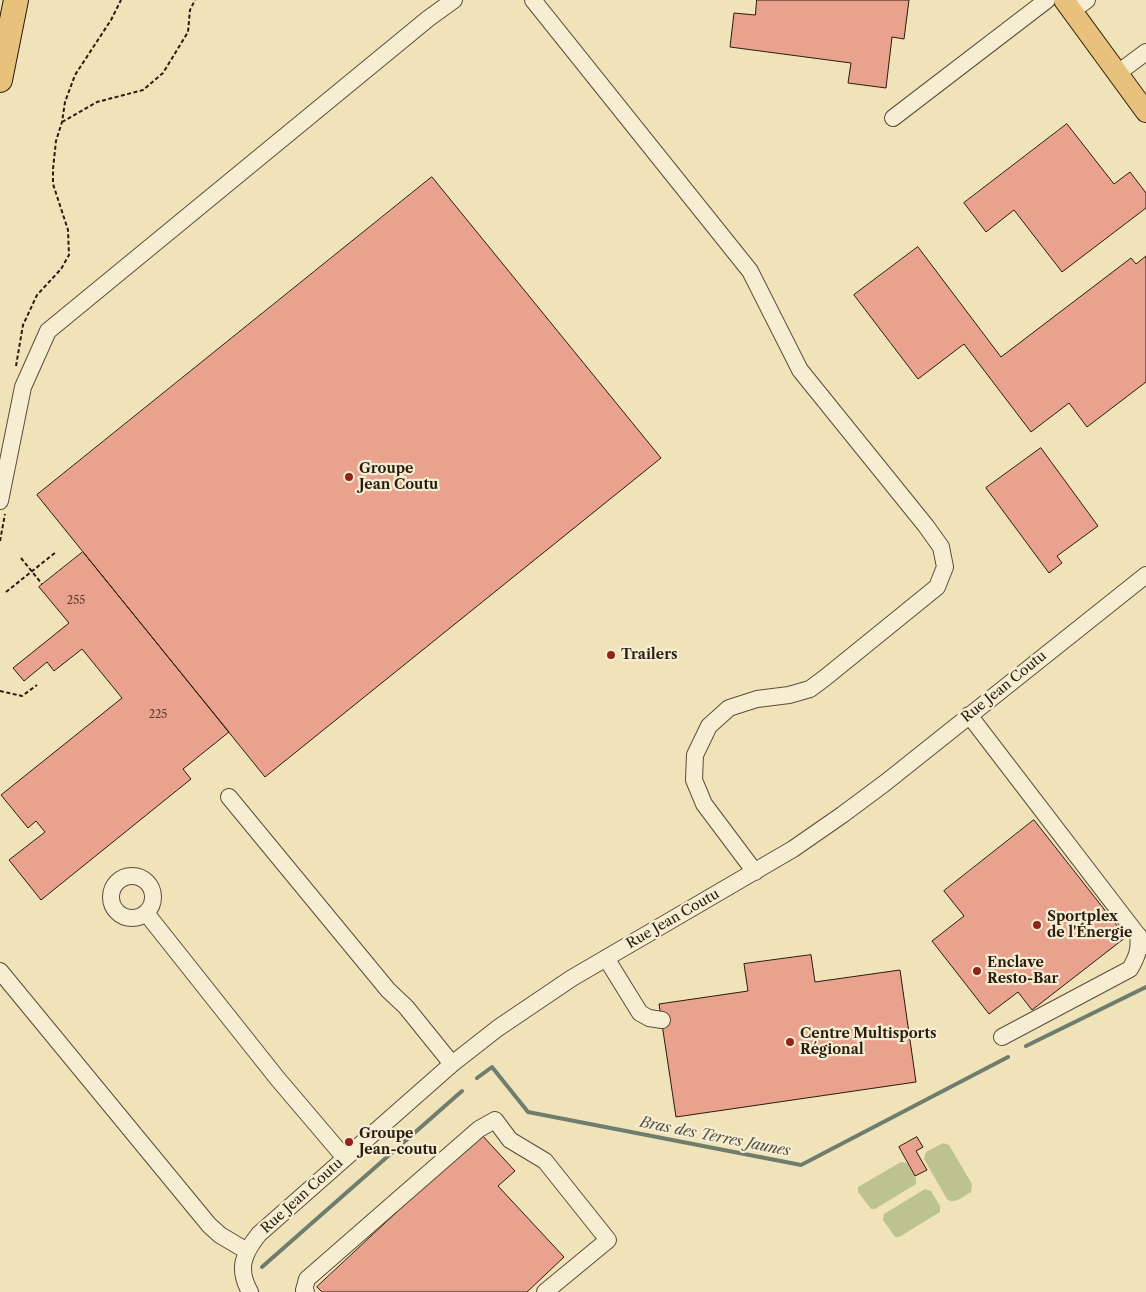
<!DOCTYPE html>
<meta charset="utf-8">
<style>
body{margin:0}
canvas{display:block;background:#f1e3b9}
</style>
<canvas width="1146" height="1292"></canvas>
<script>
const ctx = document.querySelector('canvas').getContext('2d');
ctx.lineJoin = 'round';
function paint(path, color) {
  ctx.fillStyle = color;
  ctx.fill(path, 'evenodd');
}
function trace(path, color, width, dash) {
  ctx.strokeStyle = color;
  ctx.lineWidth = width;
  ctx.lineCap = dash ? 'butt' : 'round';
  ctx.setLineDash(dash || []);
  ctx.stroke(path);
}
function write(font, color, halo, rows, align = 'center') {
  ctx.font = font + ' "Libre Caslon Text",serif';
  ctx.lineWidth = 4.5;
  ctx.setLineDash([]);
  ctx.textBaseline = 'middle';
  ctx.strokeStyle = halo;
  ctx.fillStyle = color;
  for (const [text, x, y, turn = 0] of rows) {
    ctx.save();
    ctx.translate(x, y);
    ctx.rotate((+turn || 0) * Math.PI / 180);
    ctx.textAlign = isNaN(turn) ? turn : align;
    if (halo) ctx.strokeText(text, 0, 0);
    ctx.fillText(text, 0, 0);
    ctx.restore();
  }
}
paint(new Path2D(`
 M943 1143 949 1145 972 1184 971 1192C964 1196 954 1205 947 1199L924 1159 926 1152Z
 M901 1162 907 1163 916 1179V1184L875 1209H871L858 1192V1187Z
 M925 1189 931 1191 940 1206V1212L899 1237H895L883 1220 884 1214Z`), '#bcc38e');
trace(new Path2D(`
 M1026 1046 1146 987
 M477 1078 492 1067 528 1112 801 1165 1008 1057
 M262 1267 462 1091`), '#6e7d6d', 4);
const building = new Path2D(`
 M757 0H909L904 39 892 37 886 88 848 83 851 63 730 47 734 13 755 15Z
 M1067 124 1114 184 1130 172 1146 193V208L1062 272 1014 210 986 232 964 203Z
 M432 177 661 458 265 777 37 495Z
 M918 247 1001 357 1131 258 1136 264 1146 256V382L1087 427 1069 403 1031 432 964 344 918 379 854 295Z
 M1041 448 1098 526 1057 556 1062 563 1049 573 986 488Z
 M83 552 229 732 183 769 191 779 41 900 9 860 45 832 36 821 28 828 1 795 122 698 82 649 54 671 47 662 24 681 13 668 69 623 39 587Z
 M1034 820 1126 937 1032 1010 1018 992 989 1014 932 941 964 916 944 891Z
 M811 955 815 982 900 970 916 1082 676 1117 659 1004 748 991 744 964Z
 M481 1134 515 1171 498 1186 564 1257 527 1292H322L317 1287Z
 M917 1137 923 1147 916 1151 927 1170 915 1176 899 1147Z`);
paint(building, '#e8a28e');
trace(building, '#2a1b0e', 1);
const minor = new Path2D(`
 M533 0 750 271 800 370 926 526 941 547 945 567 937 587 826 677 810 689 789 695 757 699 729 708 709 726 695 755 694 780 704 804 755 872
 M1072 11 1087 0
 M1118 73 1146 52
 M893 118 1047 0
 M0 501 23 387 48 331 429 18 454 0
 M969 715 1146 946
 M229 797 388 990 406 1007 452 1064
 M111 897a21 21 0 1 1 42 0a21 21 0 1 1-42 0Z
 M146 913 277 1078 345 1158
 M606 958 640 1013 649 1018 662 1020
 M0 971 209 1225 220 1235 247 1251
 M1002 1037 1130 969C1137 957 1140 949 1138 935
 M250 1292C237 1269 243 1254 259 1234L452 1064 498 1028 572 978 793 849 842 815 885 783 1146 575
 M306 1292 304 1290 307 1279 479 1129 495 1120 510 1140 545 1161 608 1240 545 1292`);
const major = new Path2D(`
 M1064 0 1146 112`);
const highway = new Path2D(`
 M0 80 16 0`);
trace(minor, '#5c4d39', 18);
trace(major, '#2a1b0e', 22);
trace(highway, '#2a1b0e', 26);
trace(new Path2D(`
 M62 122 97 102 143 90 163 73 188 32 190 10 195 0
 M16 366 23 325 37 295 61 269 69 255 68 230 53 184V169L56 141 62 122 65 102 75 75 111 20 121 0
 M0 541 5 514
 M21 558 42 584
 M6 592 56 552
 M0 691 22 696 37 685`), '#2a1b0e', 2, [4, 2.5]);
trace(minor, '#f6edd2', 16);
trace(major, '#e8c27c', 20);
trace(highway, '#e8c27c', 24);
for (const [x, y, r, color] of [
 [349,477,5,"#8f2418"],
 [611,655,5,"#8f2418"],
 [1037,925,5,"#8f2418"],
 [977,971,5,"#8f2418"],
 [790,1042,5,"#8f2418"],
 [349,1142,5,"#8f2418"]
]) {
  const dot = new Path2D();
  dot.arc(x, y, r, 0, 2 * Math.PI);
  ctx.fillStyle = color;
  ctx.fill(dot);
  trace(dot, '#f6edd2', 2);
}
write('11px', '#5a3d2e', null, [
 ["255",76,601],
 ["225",158,715]
]);
write('bold 14px', '#2a1b0e', '#f6edd2', [
 ["Groupe",359,469],
 ["Jean Coutu",359,485],
 ["Trailers",621,655],
 ["Sportplex",1047,917],
 ["de l'Énergie",1047,933],
 ["Enclave",987,963],
 ["Resto-Bar",987,979],
 ["Centre Multisports",800,1034],
 ["Régional",800,1050],
 ["Groupe",359,1134],
 ["Jean-coutu",359,1150]
], 'left');
write('14px', '#2a1b0e', '#f6edd2', [
 ["Rue Jean Coutu",1004,687,-39],
 ["Rue Jean Coutu",673,919,-30],
 ["Rue Jean Coutu",302,1196,-42]
]);
write('italic 15px', '#525445', '#f6edd2', [
 ["Bras des Terres Jaunes",715,1137,11]
]);
</script>
